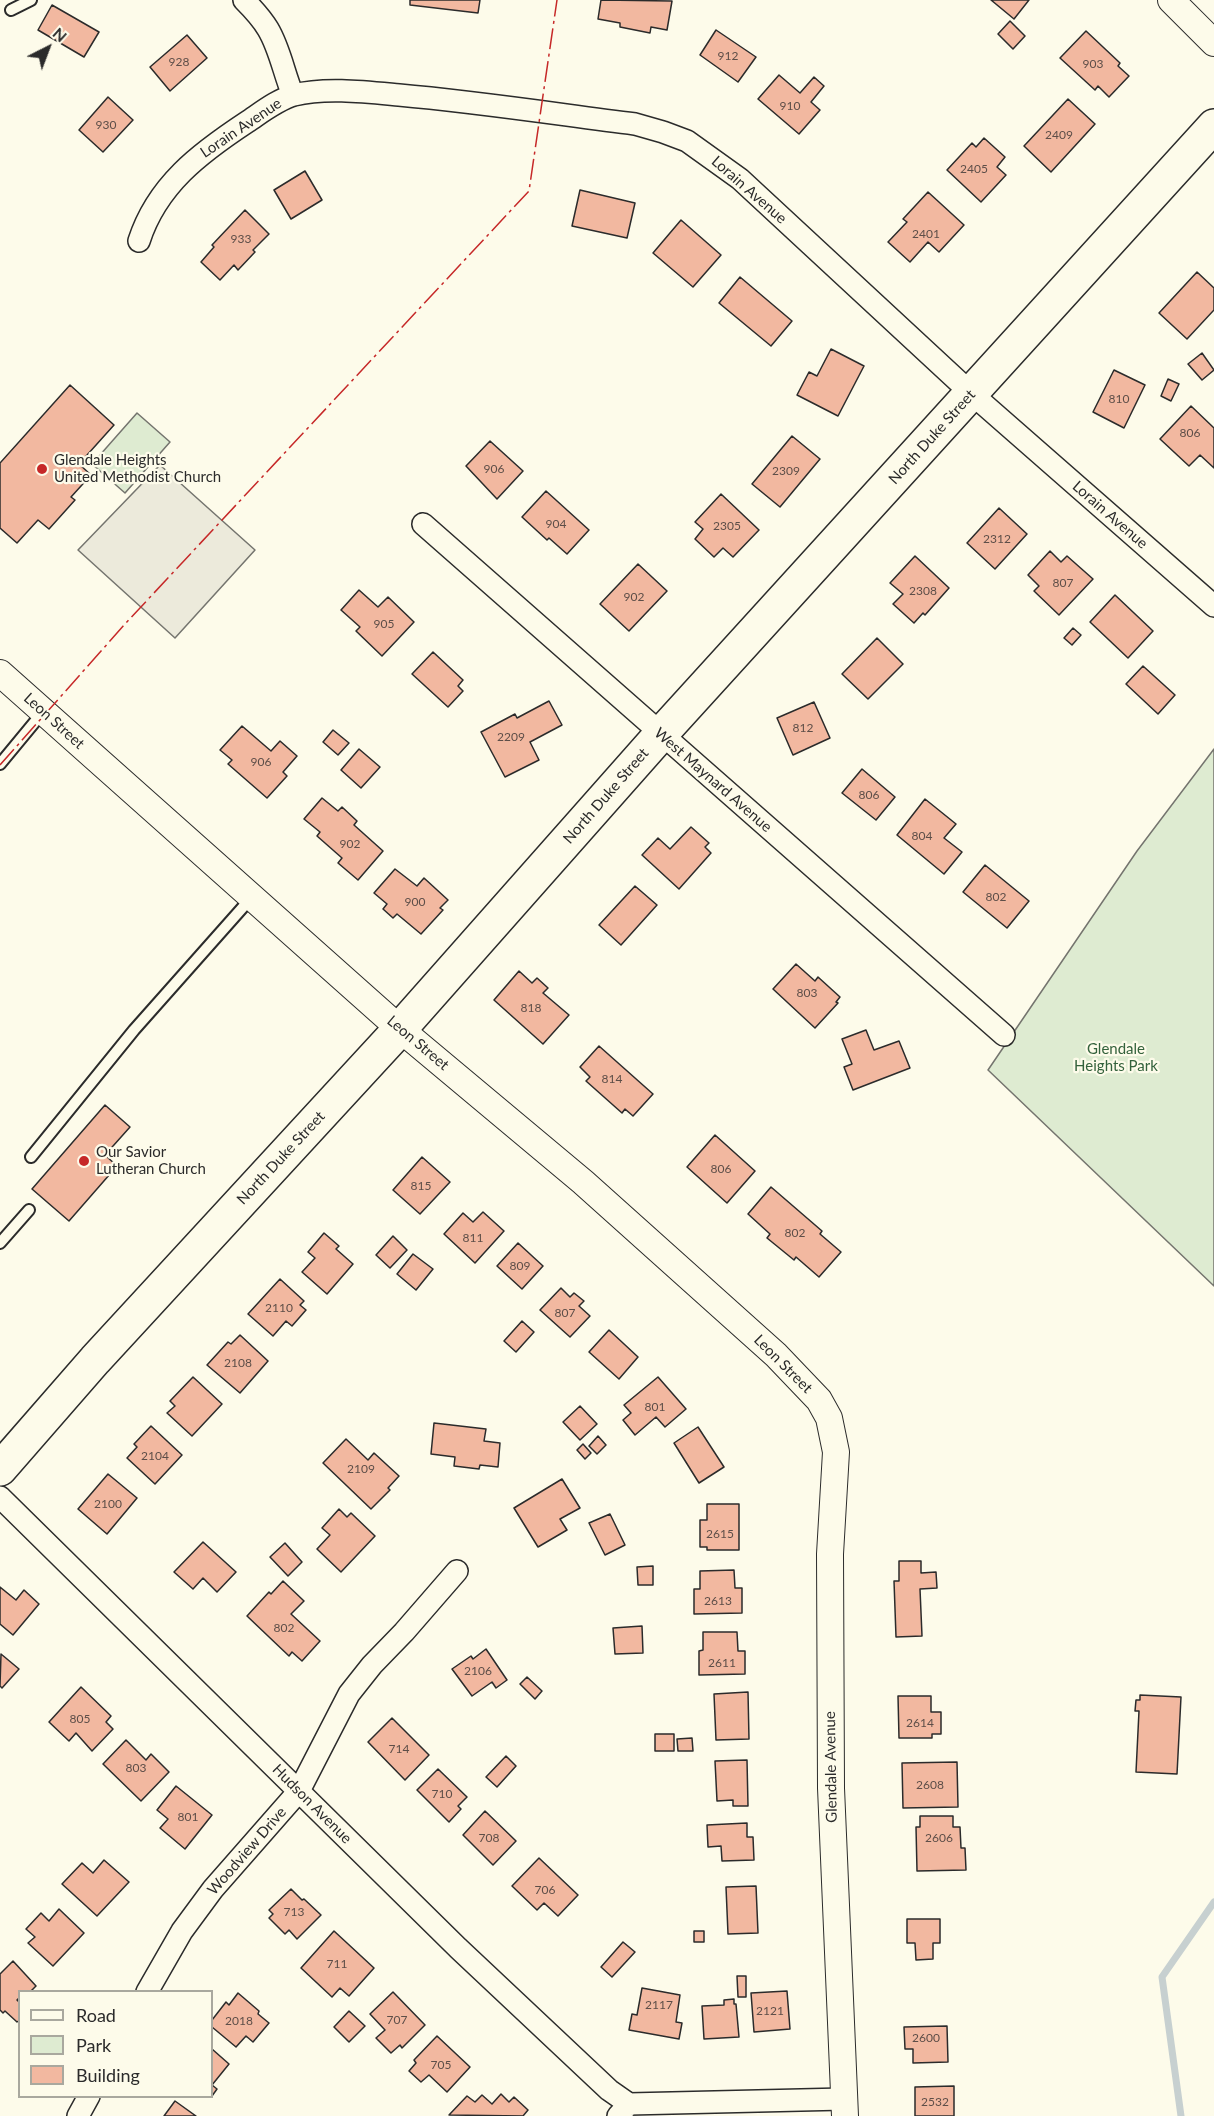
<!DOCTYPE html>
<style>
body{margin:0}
#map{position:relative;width:1214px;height:2116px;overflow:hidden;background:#fdfbea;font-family:Lato,sans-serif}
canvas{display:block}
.legend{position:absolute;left:18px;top:1990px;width:195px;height:108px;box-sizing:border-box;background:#fdfbea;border:2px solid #a9a89e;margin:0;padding:8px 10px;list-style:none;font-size:18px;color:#2b2b2b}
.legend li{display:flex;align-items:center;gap:12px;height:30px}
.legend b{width:30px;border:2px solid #a9a89e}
.north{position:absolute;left:18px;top:18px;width:60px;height:60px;-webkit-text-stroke:4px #fdfbea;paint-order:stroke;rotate:42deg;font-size:16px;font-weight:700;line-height:24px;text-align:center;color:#2b2b2b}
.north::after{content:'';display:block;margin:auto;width:21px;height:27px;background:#2b2b2b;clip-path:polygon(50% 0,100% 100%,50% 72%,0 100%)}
</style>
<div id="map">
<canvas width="1214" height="2116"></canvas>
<ul class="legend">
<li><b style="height:8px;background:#fdfbea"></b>Road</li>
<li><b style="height:16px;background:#deebd1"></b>Park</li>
<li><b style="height:16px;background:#f2b8a0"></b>Building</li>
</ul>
<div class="north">N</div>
</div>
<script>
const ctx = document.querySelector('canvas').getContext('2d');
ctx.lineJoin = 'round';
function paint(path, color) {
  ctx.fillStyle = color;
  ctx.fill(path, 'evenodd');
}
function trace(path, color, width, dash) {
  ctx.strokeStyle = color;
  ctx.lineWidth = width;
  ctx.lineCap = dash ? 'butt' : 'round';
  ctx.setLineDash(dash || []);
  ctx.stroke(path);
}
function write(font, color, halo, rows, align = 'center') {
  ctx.font = font + ' Lato,sans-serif';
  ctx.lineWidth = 4.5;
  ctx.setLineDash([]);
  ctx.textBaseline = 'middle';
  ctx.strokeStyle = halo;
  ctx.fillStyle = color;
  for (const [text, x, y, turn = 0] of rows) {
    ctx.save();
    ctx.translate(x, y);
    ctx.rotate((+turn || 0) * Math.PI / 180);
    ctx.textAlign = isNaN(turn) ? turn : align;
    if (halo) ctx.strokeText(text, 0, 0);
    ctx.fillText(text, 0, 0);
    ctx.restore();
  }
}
const green = new Path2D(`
 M137 413 170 442 125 493 92 464Z
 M1214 749V1286L988 1070 1137 851Z`);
paint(green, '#deebd1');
trace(green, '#74746e', 1.5);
const parking = new Path2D(`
 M160 465 255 550 175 638 78 550Z`);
paint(parking, '#eceadb');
trace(parking, '#74746e', 1.5);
trace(new Path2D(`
 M1181 2116 1162 1977 1214 1902`), '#c7d0d0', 7);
const building = new Path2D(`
 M410 0H480L478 13 410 5Z
 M601 0 672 1 667 30 651 27 650 33 620 27V23L598 19Z
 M991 0H1029L1014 19Z
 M52 5 99 32 84 57 38 30Z
 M1010 21 1025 36 1013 49 998 34Z
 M716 30 756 57 738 82 700 55Z
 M1086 31 1120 63 1118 66 1129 76 1109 97 1098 86 1095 90 1060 58Z
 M187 35 207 58 170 91 150 67Z
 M779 75 800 93 814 77 824 86 811 102 820 110 799 134 758 99Z
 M108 97 133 120 103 152 79 130Z
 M1068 99 1095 124 1051 172 1024 146Z
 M984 138 1005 157 997 167 1006 175 981 202 947 170 972 143 976 147Z
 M305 171 322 200 291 219 274 190Z
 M580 190 635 203 627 238 572 226Z
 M928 192 964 225 939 252 928 242 910 262 888 242 907 222 903 219Z
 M245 210 269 234 253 250 255 252 238 270 234 265 220 280 201 262 214 247 212 245Z
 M681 220 721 255 693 287 653 253Z
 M1197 272 1214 288V310L1187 339 1159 313Z
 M740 277 792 321 771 346 719 303Z
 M831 349 864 366 838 416 797 395 809 372 817 376Z
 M1202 353 1214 370 1202 380 1188 364Z
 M1114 370 1145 385 1124 428 1093 412Z
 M1168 379 1179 384 1171 401 1161 396Z
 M70 385 114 425 79 464 91 475 71 497 75 500 49 529 38 520 17 543 0 528V463Z
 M1191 406 1214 428V468L1200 455 1189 466 1160 439Z
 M792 436 820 459 780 507 752 484Z
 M490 441 523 471 497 499 466 466Z
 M546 491 589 530 567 554 549 538 547 540 522 517Z
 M721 494 759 530 733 557 723 548 714 557 695 539 703 529 695 522Z
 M999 508 1027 534 995 569 967 543Z
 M1050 551 1061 562 1067 556 1093 579 1059 615 1034 591 1039 586 1028 575Z
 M915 556 949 588 925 615 923 613 914 623 893 604 903 594 890 583Z
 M638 564 667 591 629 631 600 604Z
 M359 590 378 607 388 597 414 622 382 656 356 631 360 627 341 610Z
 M1115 595 1153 631 1128 658 1090 622Z
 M1073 628 1081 635 1072 645 1064 638Z
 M877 638 903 664 868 699 842 674Z
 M433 652 463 680 458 686 463 691 448 707 412 674Z
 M1143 666 1175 695 1158 714 1126 684Z
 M549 701 562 725 530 742 539 760 505 777 481 732 515 714 517 718Z
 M814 702 830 738 793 755 777 718Z
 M242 726 271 751 280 741 297 756 283 772 287 776 267 798 228 764 232 760 220 750Z
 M333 730 349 743 338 755 323 742Z
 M359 749 380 767 361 788 341 770Z
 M862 769 895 797 876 820 842 793Z
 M322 798 338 811 342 807 357 821 354 825 383 851 358 880 338 863 342 858 317 836 320 832 304 819Z
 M925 799 956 824 944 838 962 852 944 874 897 835Z
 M691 827 709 843 705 847 711 853 679 889 642 855 658 838 670 849Z
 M985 865 1029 901 1007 928 963 892Z
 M395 869 417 886 424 878 448 900 440 908 443 910 421 934 397 914 393 918 383 909 387 904 374 893Z
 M635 886 657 905 621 945 599 925Z
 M796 964 815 981 818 977 840 997 836 1002 838 1003 815 1028 773 989Z
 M519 971 532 983 537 978 548 988 543 993 569 1015 543 1044 494 1000Z
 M866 1030 874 1050 899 1041 910 1068 853 1090 844 1067 852 1064 842 1039Z
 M599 1046 653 1094 633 1116 625 1109 622 1113 586 1081 590 1077 580 1067Z
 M105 1105 130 1127 105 1155 117 1166 69 1221 32 1189Z
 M715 1135 755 1171 727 1203 687 1167Z
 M422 1157 450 1182 420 1214 393 1190Z
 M771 1187 822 1231 820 1234 841 1252 819 1277 796 1257 794 1260 767 1238 770 1234 748 1214Z
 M483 1212 504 1231 475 1263 444 1234 463 1213 473 1222Z
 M324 1233 339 1246 336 1249 353 1264 327 1294 302 1272 315 1258 308 1252Z
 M393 1236 407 1250 390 1268 376 1255Z
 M518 1243 543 1266 522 1289 497 1266Z
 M413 1254 433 1269 416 1290 397 1274Z
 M280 1279 304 1301 300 1305 306 1310 292 1326 286 1321 273 1336 248 1314Z
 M561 1288 570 1297 574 1293 584 1301 579 1306 590 1316 570 1337 540 1310Z
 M522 1321 534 1332 516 1352 504 1341Z
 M609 1330 638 1357 619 1379 589 1352Z
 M240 1335 268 1361 240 1393 207 1365 228 1342 231 1344Z
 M193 1377 222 1404 192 1436 167 1413 175 1406 170 1401Z
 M658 1377 686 1409 665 1427 656 1417 635 1435 623 1420 631 1413 624 1405Z
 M580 1406 597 1424 580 1440 563 1422Z
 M434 1423 486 1429 484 1441 500 1443 498 1467 480 1465 479 1469 454 1466 455 1457 431 1454Z
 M151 1426 182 1455 155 1484 127 1458 137 1447 134 1444Z
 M698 1427 724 1467 699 1483 674 1443Z
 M598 1436 606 1445 597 1454 589 1446Z
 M346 1439 368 1460 374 1453 399 1476 388 1488 390 1490 371 1509 323 1463Z
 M583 1444 591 1453 585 1459 577 1450Z
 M108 1474 137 1498 107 1534 78 1509Z
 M562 1479 580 1508 560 1519 567 1530 538 1547 514 1508Z
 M707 1504H739V1550H707V1547H700V1520H707Z
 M339 1509 347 1517 351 1513 375 1536 341 1572 317 1549 330 1535 322 1528Z
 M610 1514 625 1545 605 1555 589 1523Z
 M203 1542 236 1572 217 1592 203 1578 193 1589 174 1572Z
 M285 1543 302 1562 288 1576 270 1557Z
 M899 1561H921V1573L936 1572 937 1588 920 1589 922 1636 896 1637 894 1581H899Z
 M653 1566V1585H638L637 1567Z
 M734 1570 735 1588H742V1613L694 1614V1589H700V1571Z
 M283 1581 304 1601 291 1614 320 1641 302 1661 292 1652 289 1656 247 1616 269 1592 271 1594Z
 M0 1587 16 1600 24 1590 39 1604 13 1635 0 1624Z
 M642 1626 643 1653 615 1654 613 1628Z
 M703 1632H737L738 1651H745V1674L699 1675V1651L703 1650Z
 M486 1649 507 1680 496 1688 492 1682 472 1696 452 1669 471 1656 473 1659Z
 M1 1654 19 1669 2 1688 0 1686Z
 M527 1677 542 1691 535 1699 520 1684Z
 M81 1687 111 1716 106 1722 113 1729 92 1751 76 1733 69 1741 49 1722Z
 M748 1692 749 1739 716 1740 714 1694Z
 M1140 1695 1181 1697 1177 1774 1136 1772 1139 1711H1135L1136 1700H1140Z
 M898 1696H931V1712H941V1734H932V1738H899Z
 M392 1718 429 1755 405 1780 368 1742Z
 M655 1734H674V1751H655Z
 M692 1738 693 1751H678L677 1739Z
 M126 1740 146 1760 151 1754 169 1772 141 1801 103 1764Z
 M506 1756 516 1766 497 1787 486 1777Z
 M747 1760 748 1806H733V1800L717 1801 715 1761Z
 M957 1762 958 1807 903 1808 902 1763Z
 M438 1769 467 1797 458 1806 461 1809 449 1822 417 1790Z
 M176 1786 212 1815 185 1849 160 1828 168 1819 157 1810Z
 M485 1811 516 1841 493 1865 463 1835Z
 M920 1816H953V1827H960L961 1848H965L966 1870 917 1871 916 1827H920Z
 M747 1823V1837H753L754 1860 722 1861 721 1846 708 1847 707 1825Z
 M539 1858 578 1895 558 1916 544 1903 537 1910 512 1886Z
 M104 1860 129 1882 97 1916 62 1884 82 1863 93 1873Z
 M756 1886 758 1933 728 1934 726 1887Z
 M291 1889 302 1900 304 1899 321 1915 297 1939 289 1930 285 1934 269 1918 273 1914 269 1910Z
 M59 1909 84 1933 53 1966 28 1943 35 1937 26 1929 41 1913 49 1921Z
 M907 1919H940V1943H933V1959L916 1960 915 1943H907Z
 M334 1931 374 1968 349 1996 340 1988 332 1997 301 1968Z
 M694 1931H704V1942H694Z
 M623 1942 635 1952 612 1977 601 1967Z
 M13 1961 36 1986 30 1992H20V1997L17 2000 20 2003V2020L17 2022 5 2011 3 2013 0 2010V1974Z
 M737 1976H746V1997H738Z
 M642 1988 680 1995 676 2022 682 2023 679 2039 629 2030 632 2014 637 2015Z
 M787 1991 790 2029 754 2032 751 1993Z
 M393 1992 425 2025 402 2048 400 2045 391 2053 376 2038 385 2030 370 2014Z
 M238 1993 259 2011 258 2014 269 2023 253 2042 246 2036 236 2047 212 2027V2020L226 2002 229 2005Z
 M734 1999V2004H736L739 2037 704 2039 702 2006 724 2005V2000Z
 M349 2011 365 2026 349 2042 334 2027Z
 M947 2026 948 2062 913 2063V2049H905L904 2027Z
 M437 2036 470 2067 447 2092 429 2075 421 2082 409 2071 416 2063 414 2060Z
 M212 2049 229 2064 212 2085 217 2089 212 2096Z
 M954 2086V2116H915V2087Z
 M501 2094 509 2102 514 2097 528 2110 523 2116 449 2115 467 2096 475 2102 482 2095 492 2104Z
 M175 2101 196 2116H164Z`);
paint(building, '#f2b8a0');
trace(building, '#2b2b2b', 1.5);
const service = new Path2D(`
 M11 10 31 0
 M0 764 43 712
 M31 1157 134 1030 252 897
 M0 1243 29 1210`);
const minor = new Path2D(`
 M244 0C253 9 262 19 268 29 280 49 284 74 293 95
 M139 241C157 185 200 153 247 122 262 112 277 100 294 95 325 87 367 92 399 95 478 102 556 114 635 124L663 132 687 141 740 179 972 394 1214 606
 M423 524 1004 1035
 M0 1497 458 1948 609 2090 629 2104
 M147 1992 182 1931 213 1889 299 1791 349 1694 372 1665 404 1632 457 1571
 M78 2116 89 2096
 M618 2116 629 2104 844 2099`);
const tertiary = new Path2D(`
 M1171 0 1214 43
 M0 673 400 1029 583 1182 776 1355 819 1400 829 1418 836 1452 830 1554 831 1788 845 2116`);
const trunk = new Path2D(`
 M0 1469 95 1360 400 1029 661 734 1214 126`);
trace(service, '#2b2b2b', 14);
trace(minor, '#2b2b2b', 24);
trace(tertiary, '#2b2b2b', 28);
trace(trunk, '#2b2b2b', 36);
trace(service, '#fdfbea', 10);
trace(minor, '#fdfbea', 21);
trace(tertiary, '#fdfbea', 26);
trace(trunk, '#fdfbea', 33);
trace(new Path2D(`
 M0 765 125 624 529 191 557 0`), '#c62828', 1.5, [21, 4.5, 3, 4.5]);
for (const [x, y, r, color] of [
 [42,469,6,"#c62828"],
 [84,1161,6,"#c62828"]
]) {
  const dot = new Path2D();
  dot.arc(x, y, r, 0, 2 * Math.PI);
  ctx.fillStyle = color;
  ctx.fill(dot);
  trace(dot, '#fdfbea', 2);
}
write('12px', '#5d4e48', null, [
 ["912",728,56],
 ["928",179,62],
 ["903",1093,64],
 ["910",790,106],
 ["930",106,125],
 ["2409",1059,135],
 ["2405",974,169],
 ["2401",926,234],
 ["933",241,239],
 ["810",1119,399],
 ["806",1190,433],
 ["906",494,469],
 ["2309",786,471],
 ["904",556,524],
 ["2305",727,526],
 ["2312",997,539],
 ["807",1063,583],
 ["2308",923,591],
 ["902",634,597],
 ["905",384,624],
 ["812",803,728],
 ["2209",511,737],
 ["906",261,762],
 ["806",869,795],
 ["804",922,836],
 ["902",350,844],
 ["802",996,897],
 ["900",415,902],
 ["803",807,993],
 ["818",531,1008],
 ["814",612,1079],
 ["806",721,1169],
 ["815",421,1186],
 ["802",795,1233],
 ["811",473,1238],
 ["809",520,1266],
 ["2110",279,1308],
 ["807",565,1313],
 ["2108",238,1363],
 ["801",655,1407],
 ["2104",155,1456],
 ["2109",361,1469],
 ["2100",108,1504],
 ["2615",720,1534],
 ["2613",718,1601],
 ["802",284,1628],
 ["2611",722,1663],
 ["2106",478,1671],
 ["805",80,1719],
 ["2614",920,1723],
 ["714",399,1749],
 ["803",136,1768],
 ["2608",930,1785],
 ["710",442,1794],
 ["801",188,1817],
 ["708",489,1838],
 ["2606",939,1838],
 ["706",545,1890],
 ["713",294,1912],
 ["711",337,1964],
 ["2117",659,2005],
 ["2121",770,2011],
 ["707",397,2020],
 ["2018",239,2021],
 ["2600",926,2038],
 ["705",441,2065],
 ["2532",935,2102]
]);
write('15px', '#2b2b2b', '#fdfbea', [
 ["Lorain Avenue",241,128,-34],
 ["Lorain Avenue",749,190,41],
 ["North Duke Street",932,437,-48],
 ["Lorain Avenue",1110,515,41],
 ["Leon Street",54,721,42],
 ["West Maynard Avenue",713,780,41],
 ["North Duke Street",606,796,-49],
 ["Leon Street",418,1043,40],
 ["North Duke Street",281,1158,-47],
 ["Leon Street",783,1364,45],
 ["Glendale Avenue",831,1767,-91],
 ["Hudson Avenue",312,1804,45],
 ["Woodview Drive",247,1851,-49]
]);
write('15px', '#2b2b2b', '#fdfbea', [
 ["Glendale Heights",54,460],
 ["United Methodist Church",54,477],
 ["Our Savior",96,1152],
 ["Lutheran Church",96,1169]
], 'left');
write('15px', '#34623c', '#fdfbea', [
 ["Glendale",1116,1049],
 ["Heights Park",1116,1066]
]);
</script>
